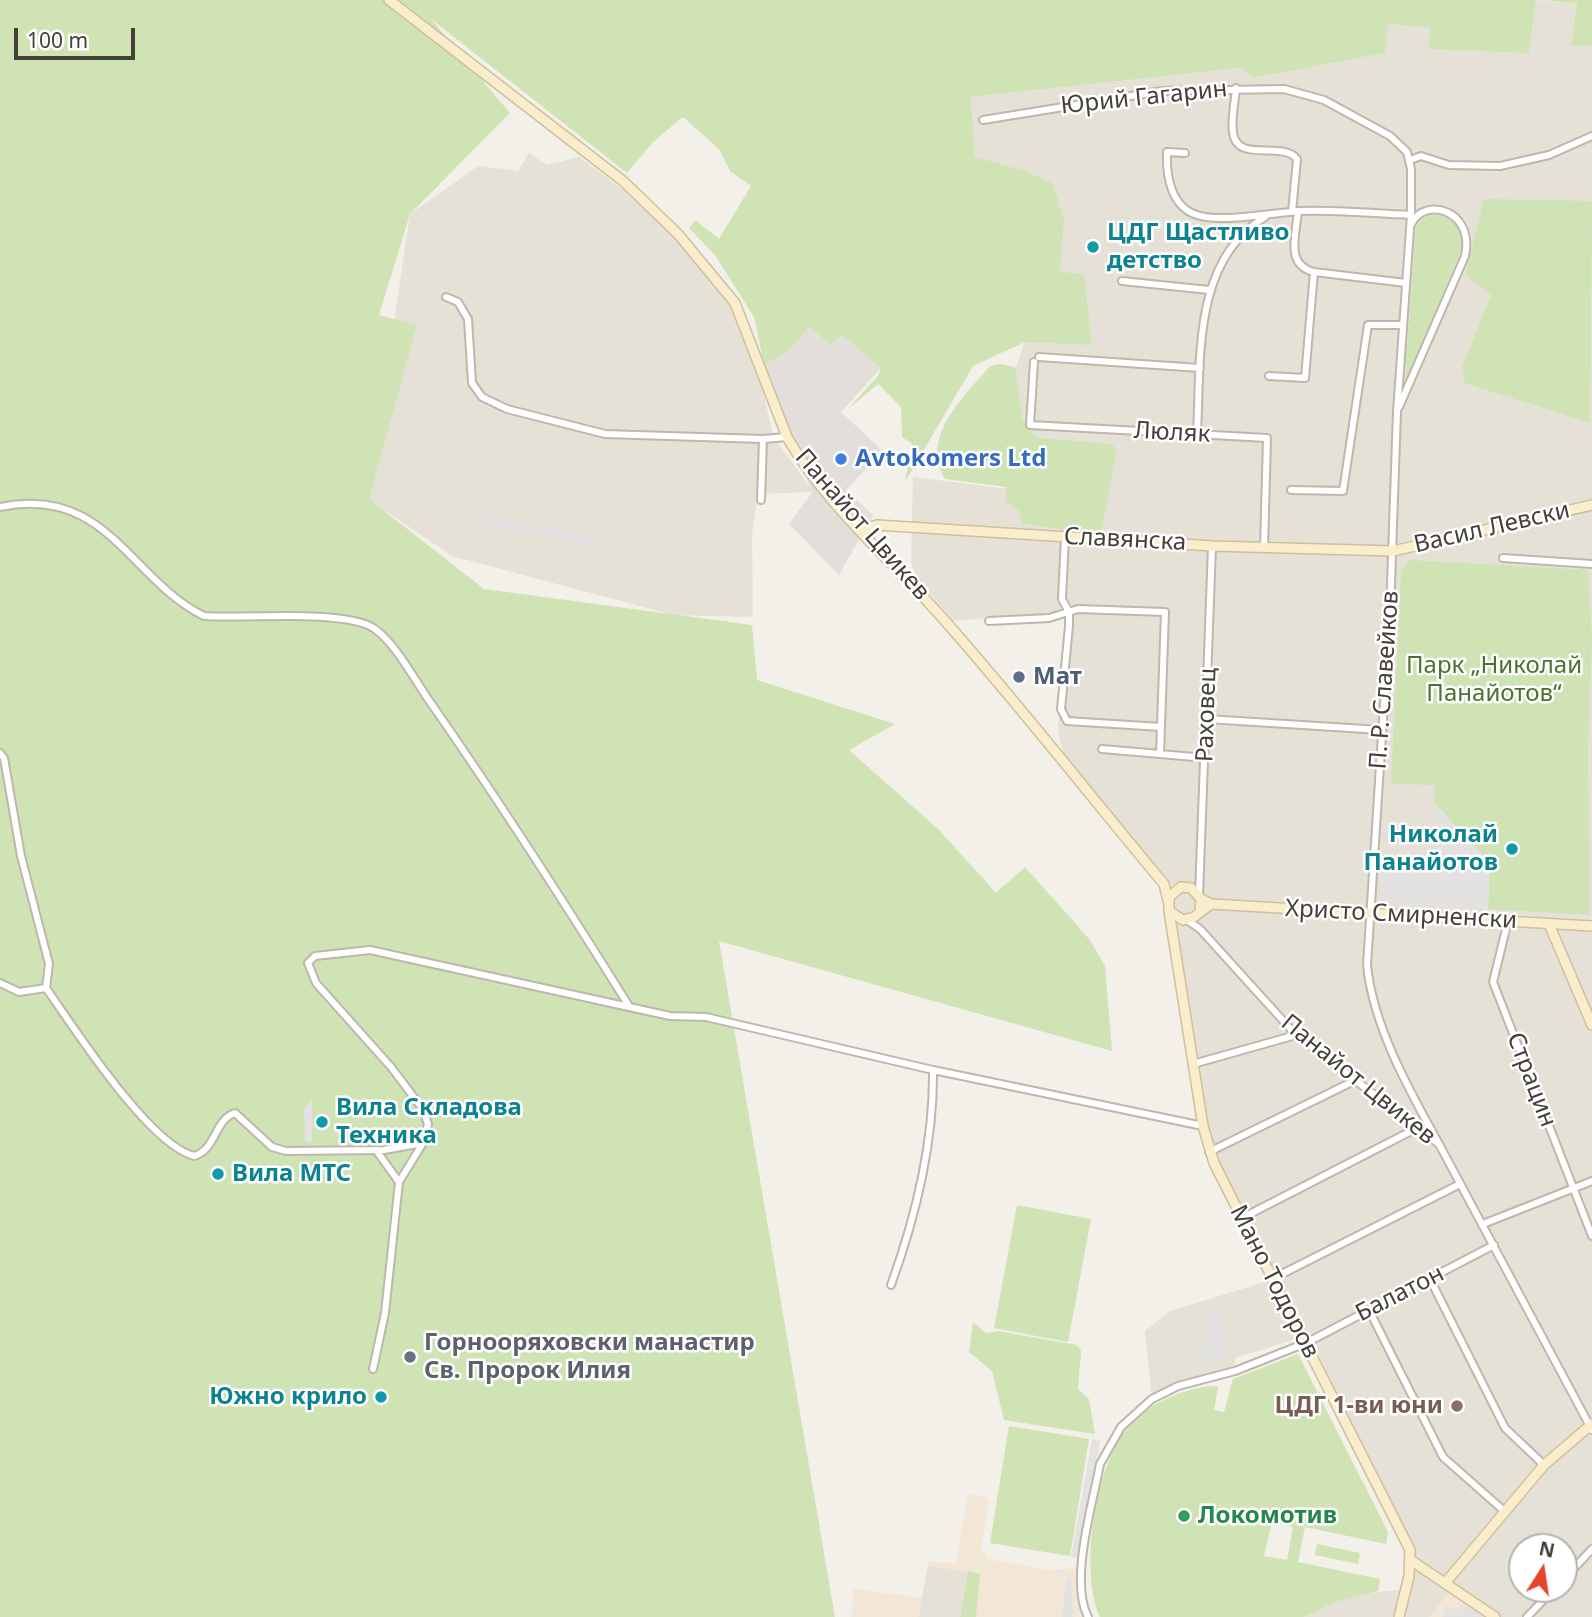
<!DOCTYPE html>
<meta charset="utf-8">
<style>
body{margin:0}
#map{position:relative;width:1592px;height:1617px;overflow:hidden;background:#f3efe9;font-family:"Noto Sans",sans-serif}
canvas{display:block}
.north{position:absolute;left:1508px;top:1533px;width:70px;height:70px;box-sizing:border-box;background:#fff;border:2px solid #b5b3af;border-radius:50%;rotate:12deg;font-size:19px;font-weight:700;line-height:28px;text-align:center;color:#454038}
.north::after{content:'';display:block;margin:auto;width:24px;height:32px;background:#e5442d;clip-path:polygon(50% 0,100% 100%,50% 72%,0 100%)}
.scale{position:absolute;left:14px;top:28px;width:121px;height:32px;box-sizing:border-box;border:4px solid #454038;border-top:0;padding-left:9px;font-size:21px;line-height:24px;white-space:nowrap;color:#454038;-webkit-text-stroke:5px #fff;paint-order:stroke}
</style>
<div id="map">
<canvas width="1592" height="1617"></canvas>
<div class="north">N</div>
<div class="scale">100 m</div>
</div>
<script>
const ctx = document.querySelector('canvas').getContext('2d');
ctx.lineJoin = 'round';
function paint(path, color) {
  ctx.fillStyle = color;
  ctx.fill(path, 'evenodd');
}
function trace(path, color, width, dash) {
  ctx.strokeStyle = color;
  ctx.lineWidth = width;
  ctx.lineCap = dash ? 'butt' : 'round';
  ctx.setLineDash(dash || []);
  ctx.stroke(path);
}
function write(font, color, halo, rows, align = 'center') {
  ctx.font = font + ' "Noto Sans",sans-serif';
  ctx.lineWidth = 5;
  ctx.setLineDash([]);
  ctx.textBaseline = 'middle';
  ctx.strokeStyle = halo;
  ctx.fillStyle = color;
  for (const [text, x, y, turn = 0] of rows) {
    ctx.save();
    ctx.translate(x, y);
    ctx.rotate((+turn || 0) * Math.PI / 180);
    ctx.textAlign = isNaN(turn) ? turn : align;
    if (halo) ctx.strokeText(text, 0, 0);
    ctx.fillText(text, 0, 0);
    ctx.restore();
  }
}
paint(new Path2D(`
 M1536 0 1577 4 1571 45H1592V1617H1304L1336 1602 1367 1593 1410 1589 1416 1556 1309 1335 1235 1358V1371L1212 1376 1152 1399 1145 1331 1170 1311 1268 1281 1214 1151 1204 1109 1171 885 1064 756 1058 731 1067 611 953 621 916 576 911 562 913 477 1025 491 1013 375 1025 342 975 157 971 97 1240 68 1255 78 1385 53 1387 24 1430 28 1428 49 1529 52ZM1522 1547H1564V1589H1522Z
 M529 153 547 165 579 157 618 186 677 237 719 286 737 316 764 395 773 436 813 492 758 494 752 534 753 614 749 617 673 615 452 556 368 499 410 214 478 166 518 171Z
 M928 1566 968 1571 960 1617H918Z`), '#e6e1d7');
paint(new Path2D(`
 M968 1494 989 1498 980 1553 987 1554 986 1559 1050 1570 1082 1568 1088 1617H960L967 1571 928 1566 929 1561 956 1564Z
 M854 1589 921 1598 918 1617H851Z
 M1450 1590 1485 1617H1429Z`), '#f2e6d6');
paint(new Path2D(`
 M810 326 842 334 881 368 841 412 883 451 846 490 873 515 839 575 789 524 812 493 764 364 788 352Z`), '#e2deda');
paint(new Path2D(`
 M0 0H1536L1529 53 1428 49 1430 28 1388 24 1385 53 1254 78 1240 68 971 97 975 157 1025 171 1053 184 1064 221 1060 272 1084 274 1092 345 1025 342 973 366 905 482 912 444 902 437 901 407 878 384 848 409 878 376 881 368 842 335 830 345 810 326 788 352 764 364 754 317 715 255 689 228 695 220 719 239 751 186 730 171 719 149 683 117 653 142 627 173 431 19 510 113 410 214 379 315 417 325 369 499 484 589 752 625 757 680 895 724 849 750 939 830 996 893 1025 867 1090 940 1105 966 1112 1051 719 941 835 1617H0Z
 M1544 0H1592V45L1571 46 1577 4Z
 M1484 199 1592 201 1590 423 1465 383 1462 367 1491 295 1465 275Z
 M1438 215C1458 221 1463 229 1461 249L1409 378 1405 379 1416 226 1427 216Z
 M1000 364 1015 367 1022 417 1027 428 1038 438 1111 444 1117 450 1102 529 1094 534 1022 523 1018 510 1006 502V487L945 479C919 437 965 396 990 366Z
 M1409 560 1588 570 1592 639 1588 748 1590 915 1488 909 1490 863 1434 802 1435 785 1391 784 1401 571Z
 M1017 1205 1091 1219 1068 1342 994 1328Z
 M973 1322 986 1333 998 1331 1077 1345 1081 1351 1078 1389 1089 1399 1095 1434 1004 1420 992 1371 969 1352Z
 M1298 1354 1388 1532 1386 1544 1305 1527 1298 1562 1380 1579 1378 1591 1336 1602 1304 1617H1100C1079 1572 1095 1464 1128 1427 1149 1403 1187 1386 1218 1386L1214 1410 1224 1412 1233 1379ZM1272 1522 1293 1527 1287 1560 1264 1556Z
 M1009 1426 1089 1439 1070 1556 990 1543Z
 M1317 1544 1360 1553 1358 1564 1315 1555Z
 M968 1571 980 1574 976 1617H960Z`), '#cfe3b5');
paint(new Path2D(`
 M484 516 595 537 593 545 482 525Z
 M1437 806 1490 863 1488 909 1380 903 1382 866 1434 869Z
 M312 1099V1141L305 1142 304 1108Z
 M1222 1314 1229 1354 1199 1363 1197 1346 1206 1345 1204 1316Z
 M1092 1439 1100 1441 1079 1558 1071 1557Z
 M1066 1579H1072L1073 1617H1062Z
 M1464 1601 1485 1617H1443L1445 1607 1458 1610Z`), '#e4e2e0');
const street = new Path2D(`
 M1236 88C1235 102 1231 118 1233 132 1236 164 1282 140 1297 159L1292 212
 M983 120 1162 91 1284 89 1324 100 1390 136 1407 152 1411 169V215L1397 412 1390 612 1367 965C1373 1026 1409 1090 1439 1144
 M1185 153 1167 152C1166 176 1171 207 1197 215 1221 223 1273 213 1299 211 1336 209 1374 214 1411 215
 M1410 160 1421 156 1449 165 1500 166 1549 155 1592 136
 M1298 211C1296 235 1285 265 1314 272L1406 283
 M1122 281 1209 290
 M446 297 458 302 468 319 472 383 482 397 507 409 605 434 763 439 787 437
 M1039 357 1200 368
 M1034 362 1030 425 1267 438 1264 548
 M1269 376 1305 378 1314 272
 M1399 407 1465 256C1475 209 1424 197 1412 223
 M1197 434C1201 360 1192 260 1265 217
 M1291 490 1343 491 1368 325H1403
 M761 500 763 439
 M0 507C107 485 129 579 204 616 248 619 331 610 368 625 391 635 414 679 428 699 498 799 564 902 629 1006
 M1065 537 1062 599 1069 612V626L1061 709 1067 721 1161 727
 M1503 558 1592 564
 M989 621 1049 618 1078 609 1165 612 1160 754
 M1207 719 1381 730
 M1102 749 1206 758
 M0 753 4 758 21 856 49 964 46 988
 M1199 895 1212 546
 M1187 920 1200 929 1296 1035 1439 1144 1592 1430
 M1508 921 1493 982 1592 1236
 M0 983 19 992 46 988C74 1028 149 1145 194 1156 216 1150 214 1120 235 1113L272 1147 286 1151 384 1150 423 1143 428 1124 422 1108 391 1067 316 983 308 963 315 956 370 950 670 1016 706 1017 933 1070 1203 1126
 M1193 1064 1296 1035
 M376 1150 399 1182
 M1209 1152 1354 1081
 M1242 1218 1421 1126
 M1483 1224 1592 1181
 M1274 1278 1460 1184
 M1430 1279 1505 1428 1544 1465
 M891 1285C916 1216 934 1144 933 1070
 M1369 1310 1443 1457 1503 1510
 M373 1369 385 1313 399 1182 423 1143
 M1564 1579 1592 1549
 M1088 1617C1069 1581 1093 1503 1100 1464L1121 1427 1152 1399 1178 1386 1235 1371 1306 1343 1494 1245
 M1527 1617 1554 1589`);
const secondary = new Path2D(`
 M389 0 623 181 678 234 735 303 787 437C827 507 893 561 946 622 1021 707 1091 797 1164 884L1168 901
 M860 530 877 525 1212 546 1393 551 1592 505
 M1201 899 1211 904 1592 926
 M1169 911 1203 1126 1214 1163 1410 1550 1409 1576 1399 1617
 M1200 912 1201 899 1191 888 1181 887 1169 897V911L1183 920 1194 917 1211 904
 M1549 924 1592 1025
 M1412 1561 1495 1617
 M1446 1582 1544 1465 1592 1424`);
trace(street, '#bdb7ac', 10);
trace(secondary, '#cec09c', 12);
trace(street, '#fff', 6);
trace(secondary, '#f9edcc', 9);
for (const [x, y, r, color] of [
 [1093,247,7,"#0f9aa8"],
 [841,459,7,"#3f7fe0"],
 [1019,677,7,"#5c6f8a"],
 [1512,849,7,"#0f9aa8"],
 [322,1122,7,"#0f9aa8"],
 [218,1174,7,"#0f9aa8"],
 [410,1357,7,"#6b7280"],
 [381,1397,7,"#0f9aa8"],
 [1457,1406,7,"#8d6e63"],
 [1184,1516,7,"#2e9e5b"]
]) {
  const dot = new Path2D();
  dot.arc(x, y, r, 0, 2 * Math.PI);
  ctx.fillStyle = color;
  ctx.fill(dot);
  trace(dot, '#fff', 2.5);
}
write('24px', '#454038', '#fff', [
 ["Юрий Гагарин",1144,98,-6],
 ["Люляк",1172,433,3],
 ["Панайот Цвикев",862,525,49],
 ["Васил Левски",1492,528,-13],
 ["Славянска",1125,540,3],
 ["П. Р. Славейков",1385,680,-86],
 ["Раховец",1207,715,-88],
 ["Христо Смирненски",1401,915,3],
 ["Панайот Цвикев",1358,1080,39],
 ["Страцин",1531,1080,69],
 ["Мано Тодоров",1274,1282,63],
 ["Балатон",1400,1294,-27]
]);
write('bold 24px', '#0d838f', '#fff', [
 ["ЦДГ Щастливо",1107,233],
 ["детство",1107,261],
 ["Николай",1498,835,"right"],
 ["Панайотов",1498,863,"right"],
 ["Вила Складова",336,1108],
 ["Техника",336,1136],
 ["Вила МТС",232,1174],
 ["Южно крило",367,1397,"right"]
], 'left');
write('bold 24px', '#366cbe', '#fff', [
 ["Avtokomers Ltd",855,459]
], 'left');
write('24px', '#4b7230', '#fff', [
 ["Парк „Николай",1494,666],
 ["Панайотов“",1494,694]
]);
write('bold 24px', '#4e5e75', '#fff', [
 ["Мат",1033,677]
], 'left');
write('bold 24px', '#5b616d', '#fff', [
 ["Горнооряховски манастир",424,1343],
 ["Св. Пророк Илия",424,1371]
], 'left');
write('bold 24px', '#785e54', '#fff', [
 ["ЦДГ 1-ви юни",1443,1406]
], 'right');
write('bold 24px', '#27864d', '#fff', [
 ["Локомотив",1198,1516]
], 'left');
</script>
